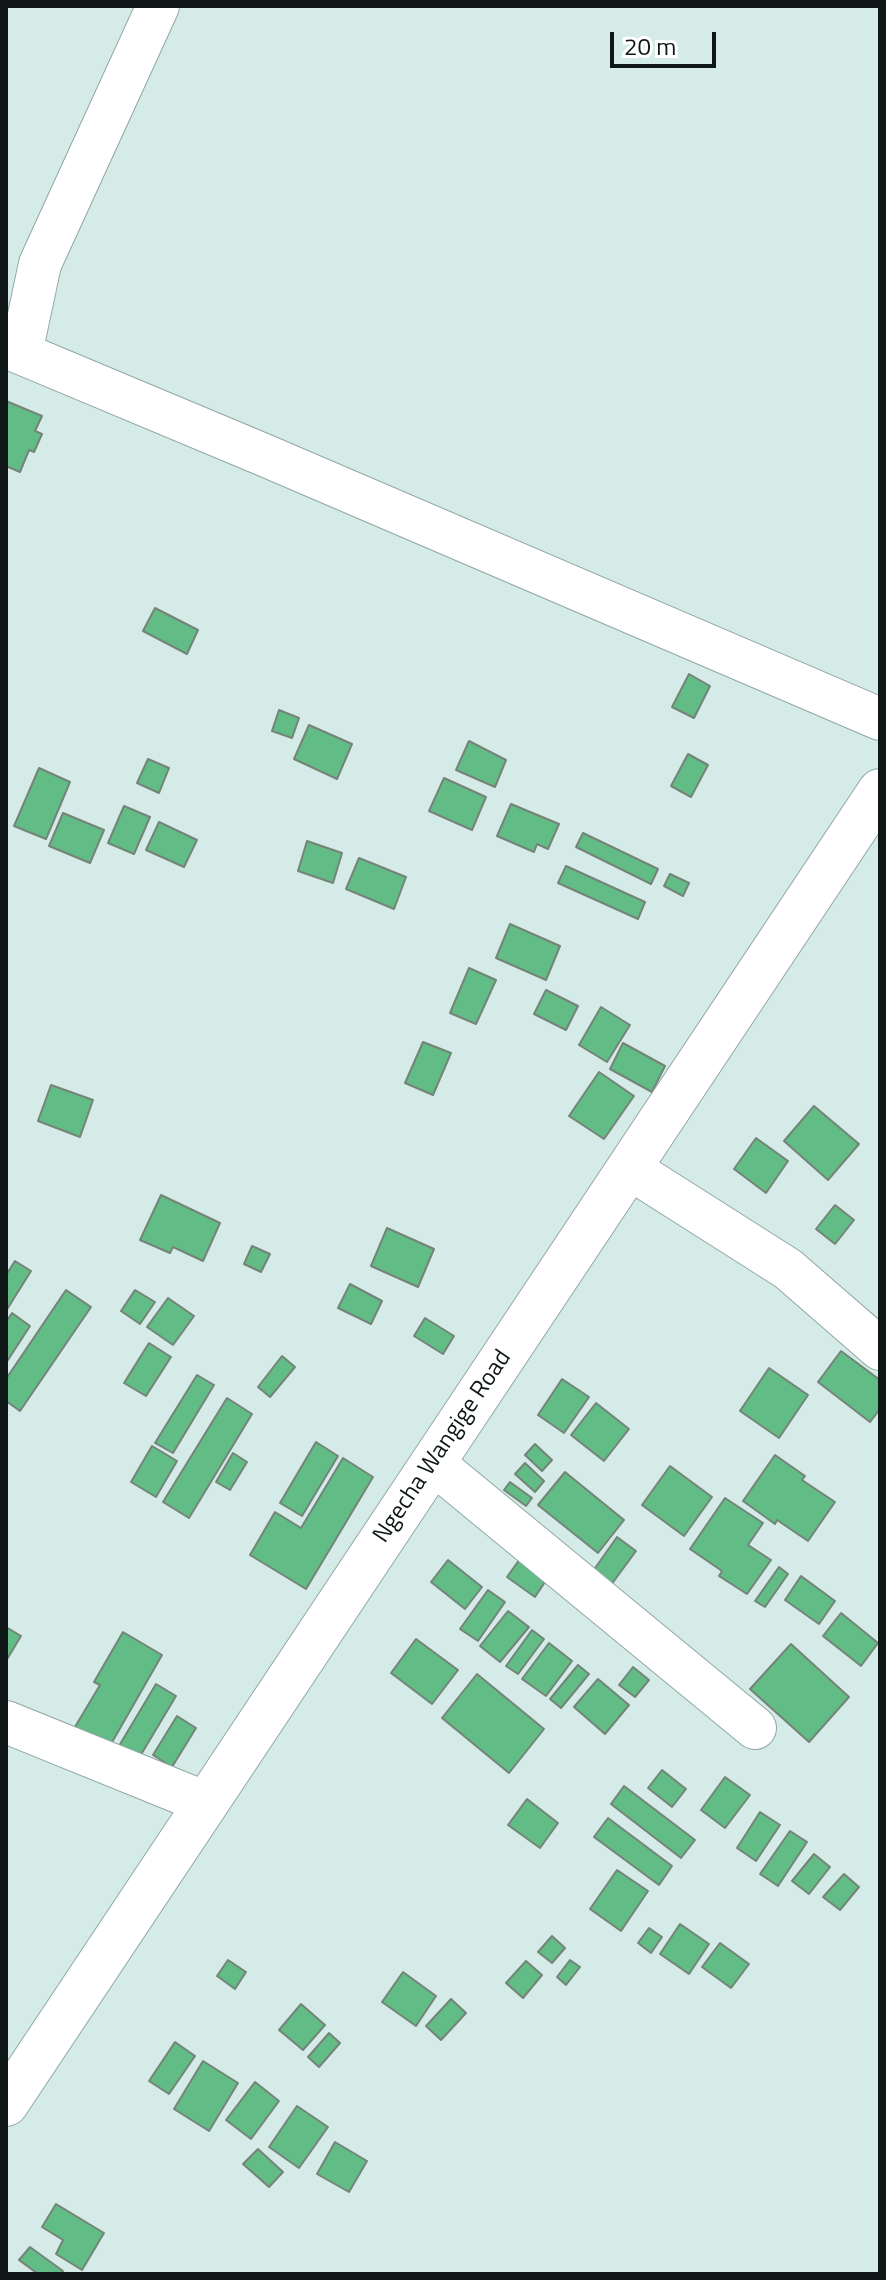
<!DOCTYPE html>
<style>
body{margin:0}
#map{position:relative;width:886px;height:2280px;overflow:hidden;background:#d4ebe8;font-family:"Titillium Web",sans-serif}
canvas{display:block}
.frame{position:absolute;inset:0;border:8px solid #0f1716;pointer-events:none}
.scale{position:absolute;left:610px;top:32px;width:106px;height:36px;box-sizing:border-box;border:4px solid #0f1716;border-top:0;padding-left:10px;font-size:24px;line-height:28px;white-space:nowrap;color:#0f1716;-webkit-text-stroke:6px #fff;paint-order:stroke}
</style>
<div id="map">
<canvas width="886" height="2280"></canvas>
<div class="frame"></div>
<div class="scale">20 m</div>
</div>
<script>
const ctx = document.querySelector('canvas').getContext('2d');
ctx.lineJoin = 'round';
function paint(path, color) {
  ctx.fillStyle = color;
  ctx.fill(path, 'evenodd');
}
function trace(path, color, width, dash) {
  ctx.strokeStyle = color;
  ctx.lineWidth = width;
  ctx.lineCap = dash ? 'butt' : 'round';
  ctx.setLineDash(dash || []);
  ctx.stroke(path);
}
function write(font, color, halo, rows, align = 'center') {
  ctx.font = font + ' "Titillium Web",sans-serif';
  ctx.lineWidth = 8;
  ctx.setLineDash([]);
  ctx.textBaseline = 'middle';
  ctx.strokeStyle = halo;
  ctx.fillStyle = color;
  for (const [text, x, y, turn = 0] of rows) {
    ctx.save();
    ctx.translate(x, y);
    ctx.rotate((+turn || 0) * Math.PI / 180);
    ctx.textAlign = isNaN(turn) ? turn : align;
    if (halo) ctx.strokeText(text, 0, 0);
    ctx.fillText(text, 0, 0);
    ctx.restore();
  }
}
const building = new Path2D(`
 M6 401 42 416 35 431 42 434 34 452 29 450 20 472 6 466Z
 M155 608 198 630 187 654 143 631Z
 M689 674 710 686 694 718 672 707Z
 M279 710 299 718 292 738 272 731Z
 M309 725 352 744 337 779 294 759Z
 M469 741 506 760 495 787 456 770Z
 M688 754 708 765 691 797 671 786Z
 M148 759 169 768 159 793 137 783Z
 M39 768 70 782 46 839 14 826Z
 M444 778 486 797 472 830 429 811Z
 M511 804 559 824 548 849 537 844 534 852 497 836Z
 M124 806 150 817 134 854 108 843Z
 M63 813 104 830 90 863 49 846Z
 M159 822 197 840 184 867 146 850Z
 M583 833 658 869 651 884 576 847Z
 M307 841 342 853 333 883 298 871Z
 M359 858 406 877 394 909 346 889Z
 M566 866 645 902 638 919 558 883Z
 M670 874 689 883 683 896 664 886Z
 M510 924 560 946 546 980 496 958Z
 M469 968 496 980 476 1024 450 1013Z
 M546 990 578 1006 566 1030 534 1014Z
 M601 1007 630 1025 607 1062 579 1045Z
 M423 1042 451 1053 433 1095 405 1083Z
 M623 1043 665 1066 652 1092 610 1069Z
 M599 1072 634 1096 604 1139 569 1116Z
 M51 1085 93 1100 80 1137 38 1121Z
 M814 1106 859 1144 828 1180 784 1141Z
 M756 1138 788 1161 766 1193 734 1169Z
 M161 1195 220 1223 203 1261 173 1247 170 1253 140 1240Z
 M835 1205 854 1220 835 1244 816 1229Z
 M387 1228 434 1249 418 1287 371 1266Z
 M252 1246 270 1254 261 1272 244 1264Z
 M15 1261 31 1271 6 1311V1275Z
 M350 1284 382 1301 371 1324 338 1308Z
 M66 1290 91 1307 20 1411 6 1401V1379Z
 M135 1290 155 1302 140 1324 121 1311Z
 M168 1298 194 1316 173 1345 147 1327Z
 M12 1313 30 1326 6 1363V1322Z
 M425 1318 454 1336 443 1354 414 1336Z
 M149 1343 171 1357 146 1396 124 1383Z
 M841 1351 880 1380V1409L870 1422 818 1382Z
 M282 1356 295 1367 270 1397 258 1387Z
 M769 1368 808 1395 779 1438 740 1411Z
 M197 1375 214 1385 173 1453 155 1443Z
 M562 1379 589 1397 564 1433 538 1415Z
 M227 1398 252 1414 189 1518 163 1502Z
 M596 1403 629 1429 604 1461 571 1435Z
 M316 1442 338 1456 302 1516 280 1503Z
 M535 1444 552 1460 542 1471 525 1455Z
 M152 1446 177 1461 156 1497 131 1482Z
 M233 1453 247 1462 230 1490 216 1482Z
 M775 1455 805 1476 802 1480 835 1502 808 1541 777 1520 775 1524 743 1501Z
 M343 1458 373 1477 306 1589 250 1555 275 1512 301 1528Z
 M525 1463 544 1481 535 1492 515 1474Z
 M670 1466 712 1497 684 1536 642 1505Z
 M565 1472 624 1520 598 1553 538 1505Z
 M510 1482 532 1498 526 1506 504 1490Z
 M725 1498 763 1523 748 1545 771 1560 747 1594 719 1576 722 1571 690 1549Z
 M617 1537 636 1551 611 1585 593 1571Z
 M522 1556 549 1576 535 1597 507 1577Z
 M448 1560 482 1587 465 1609 431 1582Z
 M779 1567 788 1574 765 1607 755 1601Z
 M801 1576 835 1601 819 1624 785 1600Z
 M488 1590 505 1602 478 1641 460 1629Z
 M508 1611 529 1627 500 1662 480 1646Z
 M841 1613 878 1643 861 1666 823 1636Z
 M6 1627 21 1636 6 1661Z
 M532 1630 544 1639 518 1674 506 1666Z
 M123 1632 162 1655 103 1758 69 1737 100 1685 94 1682Z
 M416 1639 458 1670 432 1704 391 1673Z
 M549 1643 572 1661 546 1696 522 1679Z
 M791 1644 849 1697 809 1742 750 1689Z
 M578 1665 589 1674 561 1708 550 1699Z
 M633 1667 649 1680 635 1697 619 1685Z
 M477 1674 544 1729 509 1773 442 1718Z
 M598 1679 629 1705 605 1734 574 1707Z
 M156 1684 176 1696 133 1768 113 1756Z
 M177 1716 196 1728 172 1767 153 1755Z
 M662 1770 686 1789 672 1807 648 1788Z
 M725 1777 750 1795 725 1828 701 1810Z
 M624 1786 695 1840 681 1858 611 1804Z
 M527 1799 558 1823 540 1848 508 1825Z
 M760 1812 780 1825 756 1861 737 1848Z
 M608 1818 672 1866 659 1885 594 1837Z
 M790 1831 807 1842 778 1886 760 1874Z
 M814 1854 830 1867 809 1894 792 1881Z
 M617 1870 648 1891 621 1931 590 1909Z
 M844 1874 859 1887 840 1910 823 1897Z
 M680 1924 709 1944 689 1974 660 1954Z
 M649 1928 662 1937 651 1953 638 1943Z
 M552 1936 565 1948 552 1963 538 1952Z
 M720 1943 749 1964 731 1988 702 1967Z
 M228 1960 246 1972 235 1989 217 1976Z
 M570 1960 580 1967 566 1985 557 1977Z
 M526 1961 542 1975 523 1998 506 1983Z
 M403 1972 436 1996 416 2026 382 2002Z
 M451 1999 466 2013 441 2040 426 2026Z
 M301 2004 325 2025 303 2050 279 2030Z
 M329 2033 340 2043 319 2067 308 2057Z
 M175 2042 195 2056 169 2094 149 2081Z
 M203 2061 238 2083 209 2131 174 2109Z
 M255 2082 279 2101 251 2139 226 2120Z
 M297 2106 328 2127 299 2168 269 2147Z
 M335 2142 367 2161 349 2192 317 2174Z
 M258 2149 283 2172 269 2187 243 2164Z
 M56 2204 104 2233 82 2270 56 2254 63 2240 42 2227Z
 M30 2247 63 2271 61 2274H38L19 2260Z`);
paint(building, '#62bc85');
trace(building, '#748479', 2);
const street = new Path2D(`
 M6 347 264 455 880 719
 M21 353 40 264 158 6
 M629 1168 788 1269 880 1349
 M433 1463 755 1728
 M6 1722 206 1803`);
const secondary = new Path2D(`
 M6 2104 880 791`);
trace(street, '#91a7a4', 44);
trace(secondary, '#91a7a4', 46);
trace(street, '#fff', 42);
trace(secondary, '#fff', 44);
write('24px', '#0f1716', '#fff', [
 ["Ngecha Wangige Road",443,1447,-56]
]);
</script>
